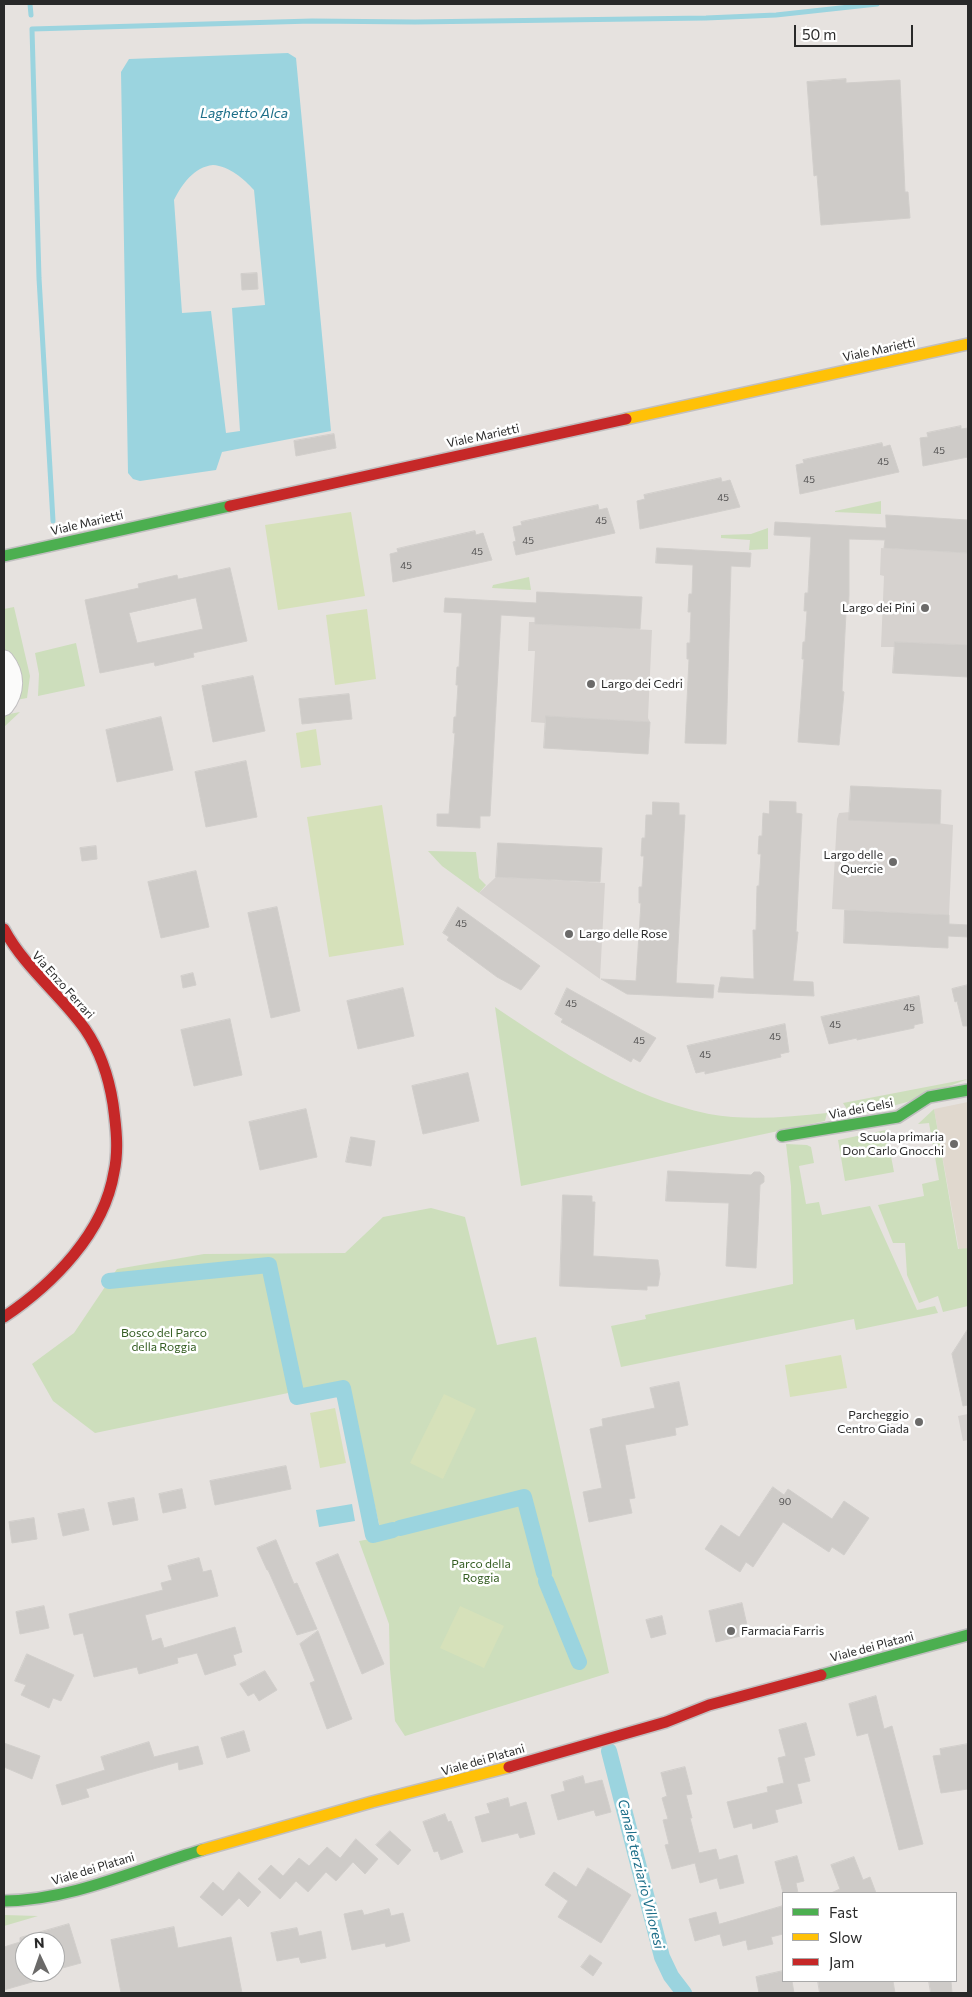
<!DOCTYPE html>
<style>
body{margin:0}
#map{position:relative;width:972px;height:1997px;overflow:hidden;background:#e6e2df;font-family:Commissioner,sans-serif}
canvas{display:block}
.frame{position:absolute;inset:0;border:5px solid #292929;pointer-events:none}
.legend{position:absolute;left:782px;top:1892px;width:175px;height:90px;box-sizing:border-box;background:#fff;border:1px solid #a9a9a9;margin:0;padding:6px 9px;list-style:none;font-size:15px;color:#292929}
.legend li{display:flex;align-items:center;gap:10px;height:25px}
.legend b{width:25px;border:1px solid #a9a9a9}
.north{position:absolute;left:15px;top:1932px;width:50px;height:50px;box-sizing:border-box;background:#fff;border:1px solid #a9a9a9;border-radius:50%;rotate:357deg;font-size:14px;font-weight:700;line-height:20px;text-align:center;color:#292929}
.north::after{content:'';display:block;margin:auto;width:18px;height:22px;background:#6b6a69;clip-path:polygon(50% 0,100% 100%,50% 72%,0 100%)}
.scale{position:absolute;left:794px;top:25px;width:119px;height:22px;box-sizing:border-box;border:2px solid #292929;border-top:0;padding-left:6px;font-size:15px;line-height:18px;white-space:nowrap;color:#292929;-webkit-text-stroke:4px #fff;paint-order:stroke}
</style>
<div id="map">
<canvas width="972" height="1997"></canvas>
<div class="frame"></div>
<ul class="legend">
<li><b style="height:6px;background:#4caf50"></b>Fast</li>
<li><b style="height:6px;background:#ffc107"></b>Slow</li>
<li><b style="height:6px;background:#c62828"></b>Jam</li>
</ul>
<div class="north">N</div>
<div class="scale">50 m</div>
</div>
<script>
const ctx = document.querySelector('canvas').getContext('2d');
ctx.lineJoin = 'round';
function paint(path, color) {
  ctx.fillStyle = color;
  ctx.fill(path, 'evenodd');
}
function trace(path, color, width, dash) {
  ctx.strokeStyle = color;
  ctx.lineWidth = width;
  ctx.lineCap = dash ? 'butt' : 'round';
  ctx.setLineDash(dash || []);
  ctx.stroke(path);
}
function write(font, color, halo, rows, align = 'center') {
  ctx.font = font + ' Commissioner,sans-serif';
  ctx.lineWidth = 5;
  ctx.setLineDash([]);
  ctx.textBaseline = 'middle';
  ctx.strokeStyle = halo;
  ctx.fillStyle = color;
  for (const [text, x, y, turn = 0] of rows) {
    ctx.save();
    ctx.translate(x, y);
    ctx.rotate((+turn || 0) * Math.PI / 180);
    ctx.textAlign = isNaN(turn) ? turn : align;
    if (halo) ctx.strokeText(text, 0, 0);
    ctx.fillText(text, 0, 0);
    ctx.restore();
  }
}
paint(new Path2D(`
 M968 1102V1248L959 1250 934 1109Z`), '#e0d8ce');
paint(new Path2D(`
 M881 501V514L835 512V511Z
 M768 528V549L749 550 750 540 721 538V535L751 534Z
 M529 577 531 590 492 588 493 585Z
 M14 607 30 676 27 698 16 700 4 652V609Z
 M76 643 85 686 38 696 39 674 35 653Z
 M20 712 4 727V715Z
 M428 851 476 852 479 878 486 885 479 893 442 866Z
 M495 1007C562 1052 628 1097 709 1114 747 1121 789 1117 827 1113L825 1121 521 1186Z
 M968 1079 907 1102 852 1117 843 1103Z
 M934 1109 958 1249 968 1248V1306L943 1312 938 1296 919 1303 907 1275 905 1243H893L878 1205 924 1196 922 1184 939 1180 929 1123 918 1124Z
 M886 1130 894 1172 845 1181 838 1140Z
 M786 1144 807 1145 811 1147 814 1163 799 1166 806 1204 819 1202 822 1215 870 1206 917 1310 935 1306 938 1313 856 1330 854 1319 621 1367 611 1326 646 1319 645 1315 793 1284 791 1186Z
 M431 1208 465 1217 497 1345 536 1337 609 1673 405 1736 395 1721 390 1669 389 1624 359 1541 382 1537 346 1381 95 1433 53 1401 32 1364 74 1333 117 1269 204 1254 345 1253 383 1217Z
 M4 1915 38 1916 4 1926Z`), '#cddebc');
paint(new Path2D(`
 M351 512 365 596 278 610 265 525Z
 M367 609 376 679 335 685 326 615Z
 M316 729 321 765 301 768 296 733Z
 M382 805 404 945 329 957 307 817Z
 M841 1355 847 1388 790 1397 785 1365Z
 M444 1394 476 1409 443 1479 410 1463Z
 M335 1408 346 1463 320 1468 310 1413Z
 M460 1606 504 1626 484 1668 440 1648Z`), '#d6e1ba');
paint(new Path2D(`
 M881 548 968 553V645L895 642V647H881L884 576 880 575Z
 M529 622H535V624L652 630 648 718 650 722 546 716 545 723 531 722 535 651H528Z
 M850 812 953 825 949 915 832 909 837 819 839 813Z
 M496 877 605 883 600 979 479 893Z
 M968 1414V1440L963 1441 958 1416Z`), '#d6d2cf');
paint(new Path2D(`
 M288 53 296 58 331 431 222 452 216 470 140 481 133 479 128 473 121 72 129 59ZM213 165C229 166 244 179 254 190L265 305 232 308 240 431 226 433 211 311 182 313 174 200C182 184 194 167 213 165Z
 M352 1504 355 1521 319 1527 316 1510Z`), '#9bd4df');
trace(new Path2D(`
 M30 4 31 15
 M53 521 39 278 32 29 312 21 415 22 706 18 776 15 877 4`), '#9bd4df', 5);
trace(new Path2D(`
 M109 1281 269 1265 297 1397 343 1388 373 1535 393 1530
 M400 1528 524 1497 544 1573
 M546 1581 579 1662
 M609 1751 662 1957 671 1976 684 1993`), '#9bd4df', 16);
const building = new Path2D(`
 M846 79V83L900 80 905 192H908L910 218 821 225 817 175 814 176 807 82Z
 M257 273 258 289 242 290 241 274Z
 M961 426V429L968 428V457L923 466 920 438 928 437 927 433Z
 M334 434 336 448 296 456 294 441Z
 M882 443 883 447 890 445 899 472 800 494 796 465 804 463 803 460Z
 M721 478 722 482 730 480 740 507 640 529 637 501 645 499 644 495Z
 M598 505 599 510 607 508 615 533 516 555 513 542 516 541 513 527 522 525 521 522Z
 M886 515 968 520V553L884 548 885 540 849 539V595L848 613H846L842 691 844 692 839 745 798 742 804 659H802L803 642H805L807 611H804L805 593H808L811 537 774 535 775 522 886 528Z
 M475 531 476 535 483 533 492 560 393 582 390 554 398 552 397 549Z
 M657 548 751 553 750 567 731 566 726 744 685 743 689 659H687V643H690L691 612H688L689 594H692L693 565 656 563Z
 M230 568 247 641 193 653 194 657 155 666 154 662 100 673 85 600 139 588 138 584 177 575 178 579ZM196 598 203 629 137 643 129 613Z
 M537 592 642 597 640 629 535 624V617L501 615 490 816H480V828L437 826V814H449L455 733H453L454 717H456L458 685H456L457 667H459L462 613 444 612 445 598 536 603Z
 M895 642 968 645V677L893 673Z
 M253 676 265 731 213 742 202 686Z
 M349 694 352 719 302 724 299 699Z
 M546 716 650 722 648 754 544 748Z
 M161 717 173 770 117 782 106 730Z
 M246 761 257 817 206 827 195 772Z
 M851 786 941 790 940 824 849 820Z
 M770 801 796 802V813L802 814 796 932H798L793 981 813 982 814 996 718 992 721 977 754 979 753 930H756L757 886H759L761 854H758L759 836H762L763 813 769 814Z
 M653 802 679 803V815H685L676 983 714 985 713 998 627 994 601 979 636 981 641 903H639V887H642L644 856H641L642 838H645L646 815H652Z
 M498 843 602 848 600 882 496 877Z
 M96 846 97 859 82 861 80 848Z
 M196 871 209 927 161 938 148 882Z
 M277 907 300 1011 271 1018 248 913Z
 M458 907 540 966 521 990 497 977 447 940 449 937 443 933Z
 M845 910 949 915V924L968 925V937L948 936V948L844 943Z
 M193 973 196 985 183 988 181 976Z
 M968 985V1026H963L957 1001 955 1002 952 989Z
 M403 988 414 1036 358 1049 347 1001Z
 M567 988 656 1038 640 1062 633 1058 631 1062 561 1022 563 1019 555 1014Z
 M919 996 923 1023 914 1025V1028L857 1040V1038L829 1044 821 1017Z
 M230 1019 242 1075 194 1086 181 1030Z
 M785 1024 789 1052 780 1054 781 1057 705 1074V1071L696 1073 687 1046Z
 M468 1073 479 1121 423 1134 412 1086Z
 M306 1109 317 1157 260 1170 249 1122Z
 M351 1137 375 1141 371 1166 346 1162Z
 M668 1171 751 1175 754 1172H760L764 1176V1182L760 1185 756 1268 726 1266 729 1203 666 1201Z
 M563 1195 592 1196V1202H595L593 1256 658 1260 660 1274 658 1286H647V1290L560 1286Z
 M968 1329V1405L963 1406 952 1354Z
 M679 1382 688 1425 675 1428 676 1435 625 1445 635 1498 629 1499 632 1513 589 1522 583 1492 602 1488 590 1429 603 1426 602 1419 655 1408 650 1388Z
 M286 1466 291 1489 215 1505 210 1481Z
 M773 1487 784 1495 788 1489 832 1519 844 1501 869 1518 844 1555 832 1547 829 1552 783 1522 753 1567 746 1562 740 1572 705 1549 721 1525 739 1537Z
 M182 1489 186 1508 163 1513 159 1494Z
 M134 1498 138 1520 113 1525 108 1503Z
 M84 1509 89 1530 63 1536 58 1514Z
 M34 1518 37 1539 12 1543 9 1522Z
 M276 1540 294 1584 297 1583 317 1629 297 1635 268 1570H267L257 1548Z
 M338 1554 384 1664 362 1674 316 1563Z
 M199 1558 203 1572 211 1570 218 1596 145 1615 152 1641 161 1638 164 1648 235 1627 242 1652 233 1655 236 1665 205 1675 197 1653 177 1658 178 1663 139 1674 137 1667 94 1677 83 1633 74 1635 69 1614 163 1590 161 1583 172 1580 168 1566Z
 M742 1603 749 1634 716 1642 709 1611Z
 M44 1606 49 1628 20 1634 16 1612Z
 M662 1616 666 1634 651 1638 646 1620Z
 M318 1631 352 1719 327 1729 310 1683 315 1681 300 1644Z
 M27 1654 74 1675 61 1701 53 1698 49 1708 21 1695 26 1685 15 1681Z
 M265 1671 277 1690 259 1701 254 1693 248 1696 240 1684Z
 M876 1696 884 1729 892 1726 923 1844 899 1850 868 1733 857 1736 849 1704Z
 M806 1723 815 1755 804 1758 810 1781 797 1784 802 1803 775 1810 778 1822 753 1829 752 1823 734 1828 727 1802 768 1792 767 1787 784 1783 778 1758 786 1756 779 1730Z
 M244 1731 250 1751 227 1758 221 1738Z
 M149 1742 154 1757 198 1746 203 1764 179 1770 178 1762 139 1773 86 1789 89 1797 62 1805 56 1785 105 1770 101 1757Z
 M4 1743 40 1756 32 1779 4 1767Z
 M968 1744V1789L941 1793 933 1756 941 1755 940 1749Z
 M685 1767 692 1794 686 1795 692 1818H690L699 1853 716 1849 719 1860 737 1855 744 1883 720 1889 717 1878 700 1883 695 1863 672 1869 665 1845 669 1844 663 1820 668 1819 662 1798 667 1796 661 1773Z
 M583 1776 585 1784 602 1780 611 1812 596 1816 594 1810 558 1820 551 1795 565 1791 563 1782Z
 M508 1798 510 1807 526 1802 535 1834 520 1838 518 1833 482 1842 475 1817 490 1813 487 1804Z
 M445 1814 448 1822 451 1821 463 1852 441 1860 438 1851 434 1852 423 1822Z
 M390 1831 411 1850 398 1865 376 1845Z
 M356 1839 378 1859 365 1874 353 1862 336 1881 326 1872 308 1892 296 1881 280 1899 258 1879 271 1865 283 1876 299 1858 309 1866 327 1847 340 1858Z
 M797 1856 804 1881 796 1883 798 1893H783L775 1862Z
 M854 1857 863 1880 870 1877 876 1893H831L840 1889 831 1865Z
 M588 1868 631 1895 601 1943 558 1917 568 1901 545 1885 554 1872 576 1887Z
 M239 1872 261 1892 248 1907 239 1898 222 1916 200 1897 213 1882 223 1891Z
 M783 1906V1934L771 1937 773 1944 748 1950 746 1940 723 1946 720 1934 695 1941 689 1919 716 1912 719 1924Z
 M389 1909 391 1916 403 1913 410 1941 386 1947 385 1943 352 1950 344 1914 362 1910 364 1915Z
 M69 1924 81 1963 55 1970V1942H25V1972H52L53 1976 4 1990V1947L20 1942V1938Z
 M174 1927 178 1948 231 1937 242 1993H121L111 1940Z
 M297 1928 299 1936 321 1931 326 1958 301 1963 299 1957 277 1961 271 1933Z
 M590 1955 602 1963 593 1976 581 1967Z
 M783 1971V1981H792L794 1993H759L756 1977Z
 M818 1981H893L895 1993H820Z
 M929 1981H951L952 1993H931Z`);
paint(building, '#cecbc8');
trace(building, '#d1cecb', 1);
const street = new Path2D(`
 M4 660C16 675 15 692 4 706`);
const fast = new Path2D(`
 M4 556 230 506
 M782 1136 898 1117 929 1097 968 1090
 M821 1675 968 1635
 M4 1901C73 1900 137 1869 202 1850`);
const slow = new Path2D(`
 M626 419 968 344
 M202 1850 372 1802 509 1767`);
const jam = new Path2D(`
 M230 506 626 419
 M4 929C25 968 60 994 85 1029 100 1051 109 1078 113 1104 116 1126 119 1150 114 1172 104 1233 53 1284 4 1317
 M509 1767 666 1722 709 1705 821 1675`);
trace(street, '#c1bfc0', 21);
trace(fast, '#c1bfc0', 14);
trace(slow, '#c1bfc0', 14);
trace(jam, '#c1bfc0', 14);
trace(street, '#fbfbfa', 19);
trace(fast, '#4caf50', 11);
trace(slow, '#ffc107', 11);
trace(jam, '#c62828', 11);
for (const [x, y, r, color] of [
 [925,608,5,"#6b6a69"],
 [591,684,5,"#6b6a69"],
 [893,862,5,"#6b6a69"],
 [569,934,5,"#6b6a69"],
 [954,1144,5,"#6b6a69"],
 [919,1422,5,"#6b6a69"],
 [731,1631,5,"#6b6a69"]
]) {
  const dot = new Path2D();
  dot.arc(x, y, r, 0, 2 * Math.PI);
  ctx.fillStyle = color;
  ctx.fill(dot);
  trace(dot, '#fff', 2);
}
write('10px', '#535252', null, [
 ["45",939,451],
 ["45",883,462],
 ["45",809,480],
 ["45",723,498],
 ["45",601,521],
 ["45",528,541],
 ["45",477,552],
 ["45",406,566],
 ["45",461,924],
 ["45",571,1004],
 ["45",909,1008],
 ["45",835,1025],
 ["45",775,1037],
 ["45",639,1041],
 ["45",705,1055],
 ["90",785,1502]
]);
write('12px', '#292929', '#fff', [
 ["Viale Marietti",879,350,-12],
 ["Viale Marietti",483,436,-12],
 ["Viale Marietti",87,523,-13],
 ["Via Enzo Ferrari",63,985,48],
 ["Via dei Gelsi",861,1109,-11],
 ["Viale dei Platani",872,1647,-15],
 ["Viale dei Platani",483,1760,-16],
 ["Viale dei Platani",93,1869,-17]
]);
write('12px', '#292929', '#fff', [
 ["Largo dei Pini",915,608],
 ["Largo dei Cedri",601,684,"left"],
 ["Largo delle",883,855],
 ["Quercie",883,869],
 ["Largo delle Rose",579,934,"left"],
 ["Scuola primaria",944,1137],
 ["Don Carlo Gnocchi",944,1151],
 ["Parcheggio",909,1415],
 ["Centro Giada",909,1429],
 ["Farmacia Farris",741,1631,"left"]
], 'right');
write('12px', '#345d22', '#fff', [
 ["Bosco del Parco",164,1333],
 ["della Roggia",164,1347],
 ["Parco della",481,1564],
 ["Roggia",481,1578]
]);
write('italic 14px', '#1d6e89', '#fff', [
 ["Laghetto Alca",244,113],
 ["Canale terziario Villoresi",641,1874,76]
]);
</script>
